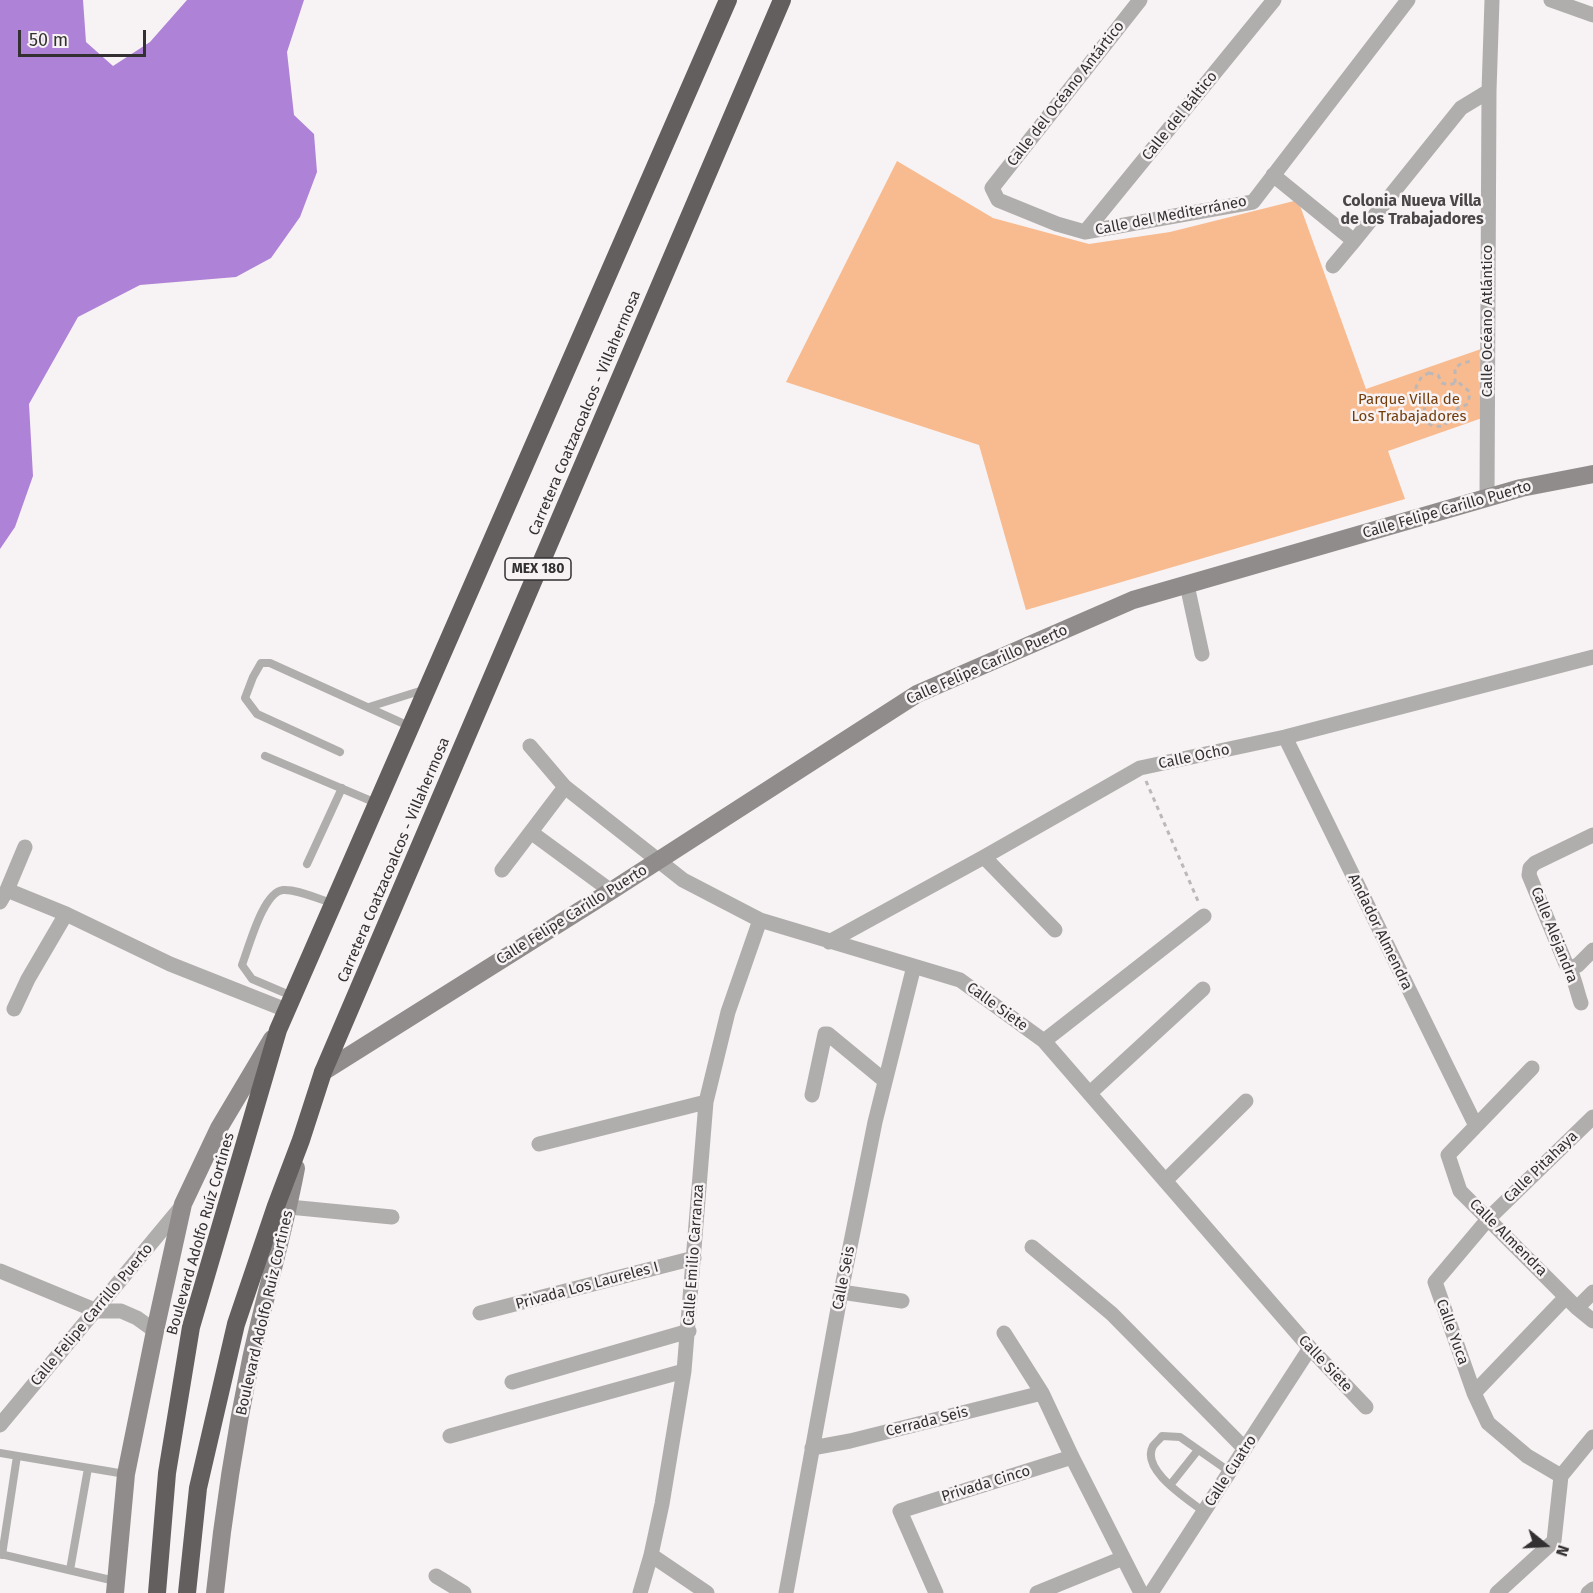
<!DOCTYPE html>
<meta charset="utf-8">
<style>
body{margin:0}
#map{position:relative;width:1593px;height:1593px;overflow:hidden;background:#f7f2f3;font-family:"Fira Sans",sans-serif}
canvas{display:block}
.north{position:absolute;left:1515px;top:1515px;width:60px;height:60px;-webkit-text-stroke:4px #f7f2f3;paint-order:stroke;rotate:108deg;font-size:16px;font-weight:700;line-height:24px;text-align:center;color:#323031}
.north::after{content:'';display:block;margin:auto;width:21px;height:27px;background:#323031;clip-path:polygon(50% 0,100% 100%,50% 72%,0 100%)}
.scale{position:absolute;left:18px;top:30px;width:128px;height:27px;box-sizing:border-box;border:3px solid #323031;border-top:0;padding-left:8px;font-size:18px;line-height:21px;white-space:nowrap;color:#323031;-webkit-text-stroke:4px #f7f2f3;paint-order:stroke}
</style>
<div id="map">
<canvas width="1593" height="1593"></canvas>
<div class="north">N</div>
<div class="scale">50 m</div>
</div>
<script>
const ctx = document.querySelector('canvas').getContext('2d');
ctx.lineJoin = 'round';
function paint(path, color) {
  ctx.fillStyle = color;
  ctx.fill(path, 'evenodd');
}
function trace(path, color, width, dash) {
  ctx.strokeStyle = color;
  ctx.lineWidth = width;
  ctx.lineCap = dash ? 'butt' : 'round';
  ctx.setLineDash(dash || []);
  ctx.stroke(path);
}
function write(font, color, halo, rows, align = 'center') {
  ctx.font = font + ' "Fira Sans",sans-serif';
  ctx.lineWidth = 5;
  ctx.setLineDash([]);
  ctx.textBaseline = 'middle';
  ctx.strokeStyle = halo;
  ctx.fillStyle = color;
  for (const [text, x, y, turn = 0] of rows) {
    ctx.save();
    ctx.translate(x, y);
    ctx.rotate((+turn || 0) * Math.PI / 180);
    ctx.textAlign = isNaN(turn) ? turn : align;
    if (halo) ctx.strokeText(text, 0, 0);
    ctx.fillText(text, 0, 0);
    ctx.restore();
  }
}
paint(new Path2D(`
 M897 161 993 218 1089 244 1170 232 1298 200 1366 389 1484 348 1485 417 1388 451 1405 499 1026 610 979 445 786 382Z`), '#f8bb8f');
paint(new Path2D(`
 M0 0H83L86 42 113 66 150 42 187 0H304L287 52 294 115 314 134 317 172 300 217 271 258 236 277 140 285 78 317 29 404 33 476 15 527 0 549Z`), '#ae82d7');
trace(new Path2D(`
 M1429 373 1438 375 1442 383 1449 385 1458 382 1470 392 1468 404 1458 408 1444 426C1433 427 1429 426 1423 417L1426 401 1417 392 1416 387 1422 376Z
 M1455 383V368L1462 363 1473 361
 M1146 781 1198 901`), '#bcb7b8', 3, [4.5, 4.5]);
trace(new Path2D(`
 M369 707 423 690
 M340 752 257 714 245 698 253 677 261 663H270L411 727
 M265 756 376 803
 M307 864 342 788
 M292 996 252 979 242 965C249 947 263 892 283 890 298 889 317 899 332 903
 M0 1453 125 1474
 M1171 1484 1198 1450
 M1204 1512C1188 1499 1140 1470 1153 1446 1155 1443 1160 1439 1162 1436L1180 1437 1230 1472
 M0 1554 115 1581
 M2 1555 17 1456
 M70 1570 88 1468`), '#b0aead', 8);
trace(new Path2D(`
 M1140 0 992 188 998 200 1057 224 1085 232 1253 202 1408 0
 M1551 0 1593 15
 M1273 175 1354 241
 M1085 232 1274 0
 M1333 266 1354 241 1461 108 1489 91
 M1487 498 1489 91 1492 0
 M1187 585 1202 654
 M1285 737 1476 1126
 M530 746 565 787 683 880 760 920 960 980 1044 1041 1310 1348 1366 1407
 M532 833 611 891
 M984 857 1055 930
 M502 870 565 787
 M7 890 66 914 170 964 286 1010
 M0 902 7 890 25 847
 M829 942 984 857 1140 768 1285 737 1593 657
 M1571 968 1578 965 1593 950
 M1581 1003C1577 992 1573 971 1566 964L1529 875 1530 868 1535 863 1593 835
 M14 1009 28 979 66 914
 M1044 1041 1204 916
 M1532 1068 1448 1155 1460 1191 1577 1308 1593 1321
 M1090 1093 1203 989
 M812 1095 825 1034H828L885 1081
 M539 1144 706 1102
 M1165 1181 1246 1101
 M289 1207 392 1217
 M1032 1247 1112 1314 1245 1449
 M0 1271 97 1311H121L137 1318 155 1331
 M841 1292 902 1301
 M1577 1308 1593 1292
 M480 1313 694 1258
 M1004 1333 1042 1393 1072 1457 1141 1593
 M512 1382 689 1331
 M1474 1393 1566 1297
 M0 1425 182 1206
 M450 1436 684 1371
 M812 1448 850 1441 1042 1393
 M1561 1476 1527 1456 1488 1423 1474 1393 1435 1282 1489 1218 1593 1117
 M651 1555 707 1593
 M436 1576 464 1593
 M640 1593 651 1555 662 1504 684 1371 706 1102 728 1012 760 920
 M786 1593 841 1292 875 1122 914 966
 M936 1593 900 1511 1072 1457
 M1037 1593 1123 1558
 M1151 1593 1310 1348
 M1497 1593 1554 1541 1561 1476 1593 1437
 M1588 1593 1593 1589`), '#b0aead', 15);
trace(new Path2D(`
 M323 1072 611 891 917 694 1133 600 1521 488 1593 474
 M115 1593 126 1474 155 1331 183 1204 219 1128 272 1039
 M215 1593C223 1515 235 1436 251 1359 265 1295 284 1232 296 1168`), '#8f8c8b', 18);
trace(new Path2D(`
 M157 1593 167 1473 191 1327 278 1030 728 0
 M187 1593 198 1488 236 1324 276 1206 301 1140 323 1072 782 0`), '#635f5f', 18);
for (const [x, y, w] of [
 [538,569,66]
]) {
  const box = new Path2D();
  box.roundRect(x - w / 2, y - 11, w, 22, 4.5);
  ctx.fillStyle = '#f7f2f3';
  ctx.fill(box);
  trace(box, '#323031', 1.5);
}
write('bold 14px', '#323031', null, [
 ["MEX 180",538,569]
]);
write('15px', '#323031', '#f7f2f3', [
 ["Calle del Océano Antártico",1066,94,-52],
 ["Calle del Báltico",1180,116,-51],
 ["Calle del Mediterráneo",1171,216,-11],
 ["Calle Océano Atlántico",1488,321,-90],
 ["Carretera Coatzacoalcos - Villahermosa",585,413,-67],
 ["Calle Felipe Carillo Puerto",1447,510,-16],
 ["Calle Felipe Carillo Puerto",987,665,-24],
 ["Calle Ocho",1194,757,-12],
 ["Carretera Coatzacoalcos - Villahermosa",394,860,-67],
 ["Calle Felipe Carillo Puerto",572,915,-32],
 ["Andador Almendra",1380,932,64],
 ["Calle Alejandra",1554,935,68],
 ["Calle Siete",997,1007,36],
 ["Calle Pitahaya",1541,1167,-44],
 ["Boulevard Adolfo Ruíz Cortines",201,1234,-74],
 ["Calle Almendra",1508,1238,45],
 ["Calle Emilio Carranza",694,1255,-86],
 ["Calle Seis",844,1278,-79],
 ["Privada Los Laureles I",587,1286,-15],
 ["Boulevard Adolfo Ruiz Cortines",265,1313,-77],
 ["Calle Felipe Carrillo Puerto",92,1315,-50],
 ["Calle Yuca",1452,1332,70],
 ["Calle Siete",1325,1364,47],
 ["Cerrada Seis",927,1422,-14],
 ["Calle Cuatro",1231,1471,-57],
 ["Privada Cinco",986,1484,-17]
]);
write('15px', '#733d0b', '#f7f2f3', [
 ["Parque Villa de",1409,400],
 ["Los Trabajadores",1409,417]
]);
write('bold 16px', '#4a4647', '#f7f2f3', [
 ["Colonia Nueva Villa",1412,202],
 ["de los Trabajadores",1412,220]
]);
</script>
